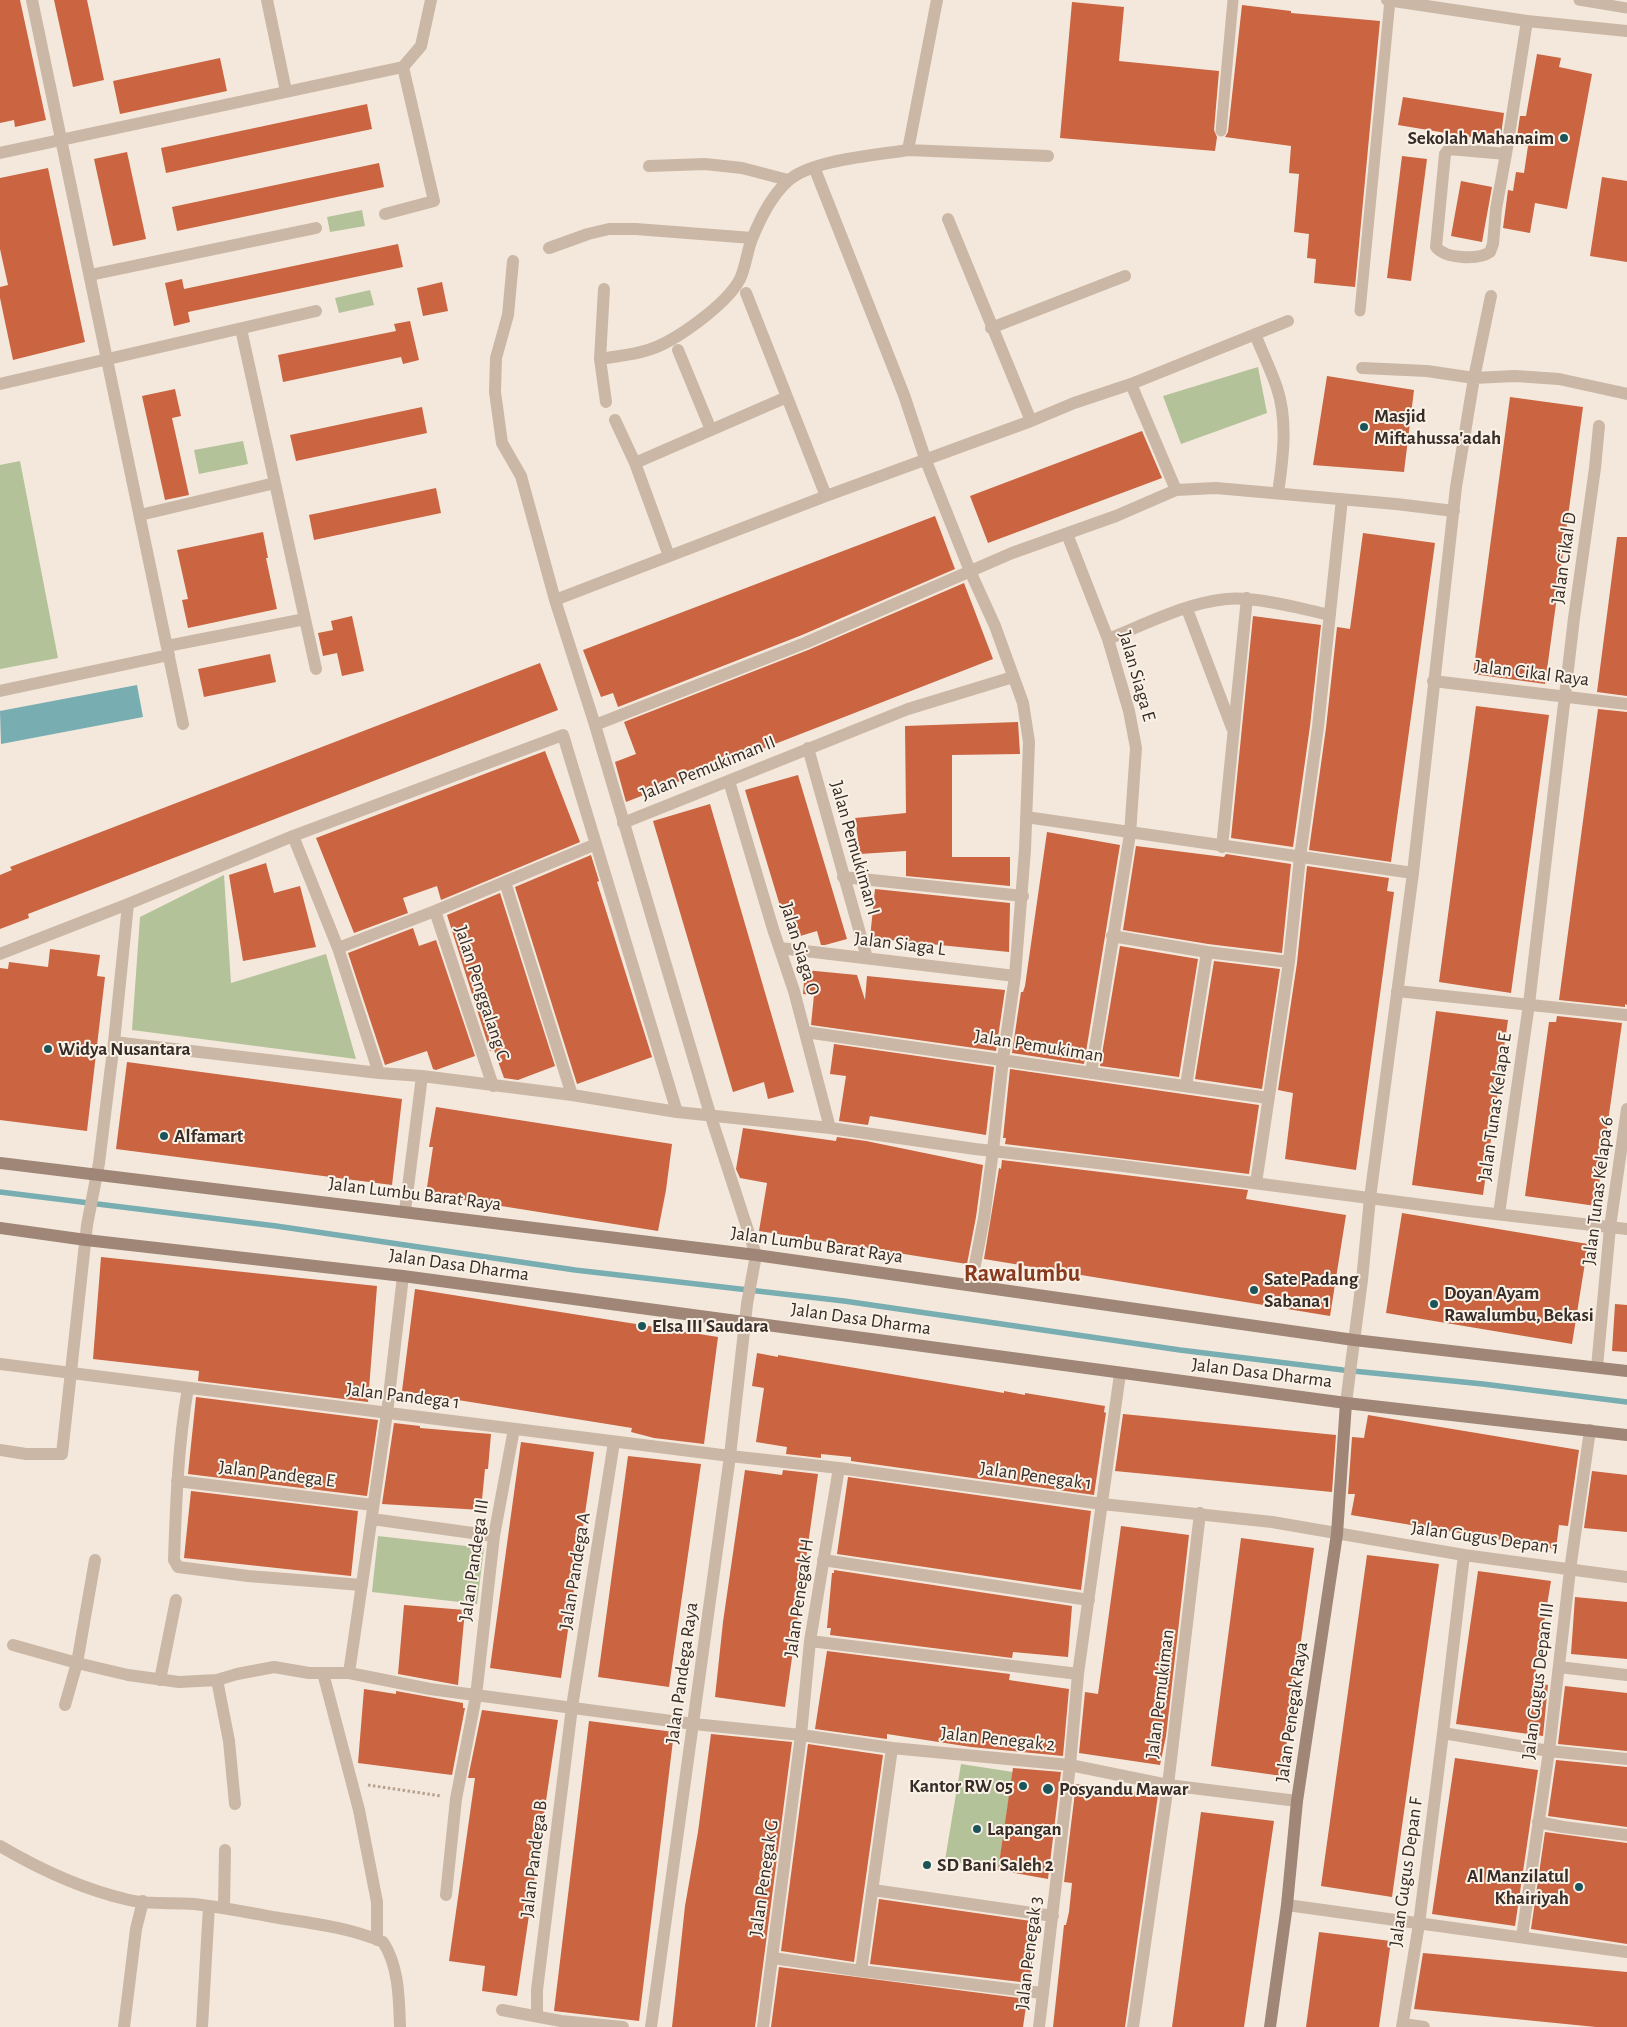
<!DOCTYPE html>
<style>
body{margin:0}
canvas{display:block;background:#f3e8db}
</style>
<canvas width="1627" height="2027"></canvas>
<script>
const ctx = document.querySelector('canvas').getContext('2d');
ctx.lineJoin = 'round';
function paint(path, color) {
  ctx.fillStyle = color;
  ctx.fill(path, 'evenodd');
}
function trace(path, color, width, dash) {
  ctx.strokeStyle = color;
  ctx.lineWidth = width;
  ctx.lineCap = dash ? 'butt' : 'round';
  ctx.setLineDash(dash || []);
  ctx.stroke(path);
}
function write(font, color, halo, rows, align = 'center') {
  ctx.font = font + ' "Alegreya Sans",sans-serif';
  ctx.lineWidth = 4;
  ctx.setLineDash([]);
  ctx.textBaseline = 'middle';
  ctx.strokeStyle = halo;
  ctx.fillStyle = color;
  for (const [text, x, y, turn = 0] of rows) {
    ctx.save();
    ctx.translate(x, y);
    ctx.rotate((+turn || 0) * Math.PI / 180);
    ctx.textAlign = isNaN(turn) ? turn : align;
    if (halo) ctx.strokeText(text, 0, 0);
    ctx.fillText(text, 0, 0);
    ctx.restore();
  }
}
paint(new Path2D(`
 M362 210 365 226 330 232 327 217Z
 M370 290 374 305 339 313 335 298Z
 M1258 367 1267 413 1181 444 1163 396Z
 M243 441 248 464 199 474 194 450Z
 M20 461 58 658 0 669V465Z
 M224 875 231 983 326 954 356 1059 132 1030 140 917Z
 M378 1536 484 1548 477 1604 372 1592Z
 M961 1764 1013 1772 998 1870 945 1860Z`), '#b4c29a');
paint(new Path2D(`
 M137 685 143 717 1 744 0 711Z`), '#78adb1');
trace(new Path2D(`
 M0 1192 276 1226 575 1270 844 1301 1180 1350 1343 1370 1483 1384 1627 1402`), '#78adb1', 5.5);
paint(new Path2D(`
 M0 0H20L46 120 15 127 14 120 0 123Z
 M54 0H87L104 80 73 87Z
 M1072 2 1124 7 1119 61 1219 71 1214 130 1217 137 1215 151 1060 138Z
 M1242 5 1291 11V13L1380 21 1355 287 1314 283 1316 259 1307 258 1309 234 1294 232 1299 174 1289 173 1291 146 1225 137 1228 132Z
 M1537 54 1561 58 1559 67 1592 74 1567 209 1535 203 1530 233 1503 228 1508 190 1513 191 1516 172 1524 173 1528 146 1516 144 1520 116H1526Z
 M220 58 227 91 120 114 113 81Z
 M1403 97 1504 113 1500 142 1398 125Z
 M367 104 372 129 166 173 161 148Z
 M127 152 146 239 113 246 94 159Z
 M1402 156 1427 159 1411 281 1387 278Z
 M379 163 384 187 177 231 172 207Z
 M48 168 85 342 13 360 0 298V287L8 285 0 249V178Z
 M1602 177 1627 181V262L1590 256Z
 M1461 181 1492 187 1482 242 1451 236Z
 M398 244 403 267 188 312 190 322 174 326 165 283 182 279 184 289Z
 M442 282 448 311 423 316 417 288Z
 M410 321 419 360 403 364 401 357 283 382 278 355 396 331 394 324Z
 M1327 376 1414 390 1404 472 1313 465Z
 M175 389 181 416 172 418 189 495 165 500 142 396Z
 M1510 397 1583 407 1545 684 1473 674Z
 M422 407 427 433 296 461 290 435Z
 M1142 431 1162 478 988 543 970 496Z
 M436 488 441 513 314 540 309 515Z
 M935 516 955 569 802 635 618 707 613 693 601 697 583 650Z
 M263 532 268 558H266L277 609 188 628 182 600 188 599 177 550Z
 M1363 533 1435 543 1391 862 1309 850 1326 728 1337 627 1350 629Z
 M1617 537H1627V696L1597 692Z
 M964 583 993 659 626 802 615 762 636 754 624 722 808 650Z
 M352 616 364 671 342 676 337 653 323 656 318 633 333 630 331 621Z
 M1253 616 1321 625 1310 726 1293 847 1231 838Z
 M270 654 276 682 204 697 198 669Z
 M540 663 558 710 28 914 29 918 0 929V875L12 870 10 867Z
 M1476 706 1549 715 1511 993 1439 982Z
 M1598 709 1627 712V1005L1625 1004V1007L1559 1000Z
 M1018 722 1020 754 952 755V857H1010V886L906 876V851L860 854 855 818 906 813 905 726Z
 M545 751 580 842 441 900 437 886 403 898 408 913 354 933 316 838Z
 M798 775 847 939 825 945H821L817 931 790 939 745 790Z
 M710 804 794 1092 768 1099 764 1082 733 1092 653 821Z
 M1047 832 1120 845 1084 1064 1012 1053 1021 992H1023L1025 986Z
 M1136 846 1224 857 1226 854 1291 864 1282 953 1208 944 1123 930Z
 M591 855 599 881 597 882 652 1057 577 1084 515 887Z
 M266 863 274 893 300 886 316 947 243 961 229 875Z
 M1307 866 1389 878 1387 891 1394 892 1356 1170 1285 1159 1293 1093 1278 1090 1297 963Z
 M875 889 1010 903 1009 952 870 938Z
 M500 893 555 1066 518 1080 504 1078 494 1050 490 1051 447 915Z
 M413 928 419 946 436 940 475 1056 436 1070 433 1069 427 1051 385 1065 348 953Z
 M1120 946 1198 959 1179 1077 1100 1066Z
 M50 949 100 955 97 976 105 977 87 1131 0 1120V968L8 969 9 962 48 967Z
 M1214 961 1280 969 1262 1089 1195 1079Z
 M805 970 857 975 865 1000 867 976 1005 990 996 1051 811 1025 814 995 803 994Z
 M1436 1011 1508 1020 1483 1195 1412 1185Z
 M1557 1016 1622 1023 1596 1206 1525 1196 1549 1022H1556Z
 M834 1044 994 1067 986 1135 870 1116 868 1125 839 1121 846 1076 830 1074Z
 M127 1062 402 1099 392 1185 116 1149Z
 M1010 1069 1259 1105 1249 1174 1005 1144 1006 1138H1003Z
 M436 1107 672 1144 666 1190 658 1231 426 1194 433 1147H429Z
 M743 1128 836 1141 837 1137 866 1141 983 1165 976 1217 967 1264 759 1231 767 1183 740 1178 736 1169Z
 M1002 1160 1248 1190 1246 1199 1346 1215 1330 1316 984 1259 999 1168 1001 1169Z
 M1402 1213 1588 1244 1572 1344 1386 1313Z
 M101 1257 377 1286 368 1402 198 1381 199 1371 93 1359Z
 M415 1289 718 1337 704 1444 654 1438 631 1432 632 1428 402 1391Z
 M1615 1304 1627 1305V1352L1612 1351Z
 M757 1353 778 1357V1355L1004 1393V1391L1025 1395V1393L1105 1406 1104 1412 1106 1413 1094 1495 851 1461V1457L821 1454V1458L786 1454 787 1447 756 1442 764 1388 752 1386Z
 M196 1397 378 1420 367 1496 188 1474Z
 M1123 1414 1336 1435 1332 1492 1115 1471Z
 M1368 1415 1579 1450 1568 1526 1559 1525 1556 1549 1351 1515 1355 1494H1348L1352 1437 1364 1438Z
 M394 1423 420 1426V1428L491 1434 488 1469H485L481 1510 382 1504Z
 M521 1442 594 1452 561 1678 490 1668Z
 M628 1456 701 1464 669 1687 598 1677Z
 M745 1470 782 1475 783 1470 818 1474 785 1707 715 1697 723 1622Z
 M1592 1471 1627 1475V1532L1584 1528Z
 M848 1477 1091 1511 1081 1590 837 1554Z
 M191 1491 358 1511 351 1576 184 1558Z
 M1121 1526 1189 1535 1166 1736 1160 1765 1079 1753 1085 1692 1098 1694Z
 M1241 1538 1314 1548 1282 1776 1211 1766Z
 M1367 1555 1439 1564 1392 1897 1321 1886Z
 M834 1570 1072 1606 1068 1657 1013 1652 1012 1658 830 1635 831 1628H827L832 1573H834Z
 M1478 1571 1551 1581 1534 1683 1548 1685 1543 1736 1456 1724Z
 M1575 1597 1627 1602V1659L1571 1654Z
 M404 1605 465 1610 458 1685 398 1674Z
 M827 1651 1010 1674 1009 1680 1069 1689 1063 1756 971 1747 887 1734V1739L815 1729Z
 M1565 1686 1627 1693V1751L1558 1744Z
 M364 1689 396 1694V1691L463 1703V1708H465L452 1775 358 1763Z
 M482 1710 558 1720 517 1996 482 1991 485 1966 449 1961 475 1778H468Z
 M589 1721 674 1732 639 2021 554 2011Z
 M711 1734 792 1742 755 2027H672L685 1906 698 1832Z
 M808 1744 883 1755 854 1962 781 1951Z
 M1455 1758 1538 1770 1515 1926 1432 1914Z
 M1556 1760 1627 1767V1827L1548 1816Z
 M1013 1768 1061 1772 1048 1879 998 1870Z
 M1076 1784 1158 1795 1125 2027H1053L1064 1925H1066L1069 1912 1072 1883 1064 1882Z
 M1201 1812 1274 1821 1244 2027H1172Z
 M1545 1832 1627 1843V1944L1531 1929Z
 M879 1899 1038 1922 1029 1983 870 1964Z
 M1319 1932 1391 1941 1379 2027H1306Z
 M1423 1953 1627 1972V2027H1596L1414 2009Z
 M779 1967 1027 1999 1023 2027H771Z`), '#ca6441');
trace(new Path2D(`
 M368 1785 441 1796`), '#b7a190', 3, [2.5, 2.5]);
trace(new Path2D(`
 M1579 0 1627 8
 M1221 131 1233 0
 M1360 311 1390 0`), '#cbb7a6', 11);
trace(new Path2D(`
 M32 0 183 724
 M267 0 286 91
 M937 0 908 150 1048 156
 M1387 0 1527 21 1627 31
 M1449 149 1506 154 1496 209 1493 244 1490 252C1479 260 1445 259 1436 247L1445 154Z
 M0 153 403 67 421 46 431 0
 M1506 154 1527 21
 M649 166 705 164 742 168 788 180
 M814 167 904 395 926 461 970 571 995 626 1023 703 1029 742 1025 850 1015 976 1003 1059 993 1150 984 1218 971 1285
 M385 214 434 201 403 67
 M948 219 1031 421
 M549 248 588 234 609 229H636L752 238
 M513 261 508 315 496 358 495 392 502 443 521 476 555 600 595 725 710 1114 756 1255 747 1304 730 1456 651 2027
 M90 275 316 228
 M746 293 826 496
 M991 328 1125 276
 M241 329 316 669
 M1255 334C1262 352 1271 370 1277 388 1288 421 1283 459 1278 493
 M678 350 711 430
 M600 359 604 289
 M1362 368 1427 371 1474 378 1515 376 1559 379 1627 394
 M0 384 316 311
 M1131 384 1176 490 1216 488 1396 504 1454 511
 M606 402 600 359C616 356 633 355 648 350 675 342 727 304 740 279 746 266 747 251 752 239 760 219 772 195 788 181 810 160 877 155 908 150
 M615 420 635 463
 M140 515 275 483
 M1067 534 1108 639 1129 711 1136 748 1130 834 1091 1073
 M669 556 635 463 787 397
 M555 600 826 496 1031 421 1074 403 1131 384 1288 321
 M1187 609 1232 728
 M1108 639C1149 623 1203 594 1247 599 1275 601 1302 609 1330 615
 M167 646 305 619
 M1433 681 1627 704
 M0 691 169 655
 M595 725 805 643 1012 553 1116 516 1176 490
 M808 748 867 958
 M729 781 773 929 794 991 830 1128
 M1026 817 1413 873
 M623 823 908 709 1013 677
 M293 836 338 948 379 1073
 M1222 847 1247 598
 M843 877 1023 896
 M505 882 572 1095
 M435 911 493 1086
 M1112 936 1207 952 1289 962
 M338 948 435 911 596 844
 M780 948 1015 976
 M0 954 128 904 293 836 563 735 677 1112
 M1397 991 1627 1015
 M805 1032 1268 1098
 M114 1042 379 1073 422 1076 572 1095 677 1112 830 1128 975 1149 1115 1165 1469 1211 1627 1229
 M1186 1086 1207 952
 M1256 1183 1289 962 1300 857 1318 727 1342 499
 M405 1211 422 1076
 M1499 1214 1529 1004 1574 618 1595 468 1599 426
 M0 1364 730 1456 839 1468 1102 1504 1272 1522 1464 1555 1627 1577
 M1597 1367 1610 1227 1627 1109
 M188 1388C178 1445 176 1502 174 1560L178 1567 248 1576 362 1585
 M1346 1403 1362 1280 1370 1198 1413 873 1456 487 1474 378 1491 296
 M0 1450 26 1454H62L87 1225 99 1163 114 1042 128 904
 M177 1481 373 1505
 M372 1519 494 1536
 M823 1560 1089 1600
 M810 1641 1078 1674
 M13 1645 77 1663 128 1675 179 1682 217 1680 237 1674 274 1667 309 1673H349L430 1689 694 1724 801 1735 892 1748 1070 1765 1168 1785 1297 1801
 M1559 1667 1627 1675
 M323 1673 359 1810 377 1902V1940
 M349 1673 387 1413 403 1276
 M160 1680 176 1600
 M217 1680 229 1741 235 1804
 M65 1705 77 1663 95 1560
 M1443 1733 1464 1555
 M1538 1822 1563 1827 1627 1835
 M0 1846C39 1869 85 1890 129 1900 150 1905 173 1902 194 1904 221 1907 246 1912 273 1917 310 1923 348 1927 383 1942 399 1966 399 1999 400 2027
 M873 1890 1053 1916
 M446 1895 456 1799 476 1696 494 1536 514 1429
 M1287 1905 1627 1952
 M224 1907 225 1850
 M1522 1937 1549 1751 1570 1570 1590 1430
 M773 1958 861 1971 1042 1993
 M861 1971 892 1748
 M502 2010 561 2021 623 2027
 M537 2015V1990L572 1707 614 1442
 M1403 2024 1424 2027
 M124 2027 136 1929 143 1901
 M202 2027 209 1906
 M763 2027 801 1735 810 1641 839 1468
 M1039 2027 1070 1765 1078 1674 1120 1374
 M1133 2027 1168 1785 1200 1513
 M1402 2027 1419 1924 1443 1733 1549 1751 1627 1759`), '#cbb7a6', 12);
trace(new Path2D(`
 M0 1163 756 1255 1354 1340 1627 1371
 M0 1228 86 1240 403 1276 1346 1403 1627 1435
 M1270 2027 1287 1905 1297 1801 1337 1534 1346 1403`), '#9f8677', 12);
for (const [x, y, r, color] of [
 [1564,138,5,"#1b555a"],
 [1364,427,5,"#1b555a"],
 [48,1049,5,"#1b555a"],
 [164,1136,5,"#1b555a"],
 [1254,1290,5,"#1b555a"],
 [1434,1304,5,"#1b555a"],
 [642,1326,5,"#1b555a"],
 [1023,1786,5,"#1b555a"],
 [1048,1789,6,"#1b555a"],
 [977,1829,5,"#1b555a"],
 [927,1865,5,"#1b555a"],
 [1579,1887,5,"#1b555a"]
]) {
  const dot = new Path2D();
  dot.arc(x, y, r, 0, 2 * Math.PI);
  ctx.fillStyle = color;
  ctx.fill(dot);
  trace(dot, '#faf2e7', 2);
}
write('bold 19px', '#372c27', '#faf2e7', [
 ["Sekolah Mahanaim",1554,138,"right"],
 ["Masjid",1374,416],
 ["Miftahussa'adah",1374,438],
 ["Widya Nusantara",58,1049],
 ["Alfamart",174,1136],
 ["Sate Padang",1264,1279],
 ["Sabana 1",1264,1301],
 ["Doyan Ayam",1444,1293],
 ["Rawalumbu, Bekasi",1444,1315],
 ["Elsa III Saudara",652,1326],
 ["Kantor RW 05",1013,1786,"right"],
 ["Posyandu Mawar",1059,1789],
 ["Lapangan",987,1829],
 ["SD Bani Saleh 2",937,1865],
 ["Al Manzilatul",1569,1876,"right"],
 ["Khairiyah",1569,1898,"right"]
], 'left');
write('19px', '#372c27', '#faf2e7', [
 ["Jalan Cikal D",1564,558,-82],
 ["Jalan Cikal Raya",1532,673,7],
 ["Jalan Siaga E",1137,676,74],
 ["Jalan Pemukiman II",708,768,-22],
 ["Jalan Pemukiman I",855,848,74],
 ["Jalan Siaga L",900,944,7],
 ["Jalan Siaga O",800,949,73],
 ["Jalan Penggalang C",482,993,72],
 ["Jalan Pemukiman",1039,1046,9],
 ["Jalan Tunas Kelapa E",1495,1107,-82],
 ["Jalan Tunas Kelapa 6",1598,1191,-83],
 ["Jalan Lumbu Barat Raya",415,1194,7],
 ["Jalan Lumbu Barat Raya",817,1245,8],
 ["Jalan Dasa Dharma",459,1265,8],
 ["Jalan Dasa Dharma",861,1319,8],
 ["Jalan Dasa Dharma",1262,1373,7],
 ["Jalan Pandega 1",403,1396,7],
 ["Jalan Pandega E",277,1474,7],
 ["Jalan Penegak 1",1036,1476,8],
 ["Jalan Gugus Depan 1",1485,1538,8],
 ["Jalan Pandega III",474,1560,-82],
 ["Jalan Pandega A",575,1571,-81],
 ["Jalan Penegak H",799,1598,-82],
 ["Jalan Pandega Raya",682,1673,-82],
 ["Jalan Gugus Depan III",1538,1681,-83],
 ["Jalan Pemukiman",1160,1694,-83],
 ["Jalan Penegak Raya",1292,1712,-82],
 ["Jalan Penegak 2",998,1739,6],
 ["Jalan Pandega B",534,1859,-83],
 ["Jalan Gugus Depan F",1406,1872,-82],
 ["Jalan Penegak G",764,1878,-82],
 ["Jalan Penegak 3",1029,1953,-83]
]);
write('bold 24px', '#88391e', '#faf2e7', [
 ["Rawalumbu",1022,1274]
]);
</script>
